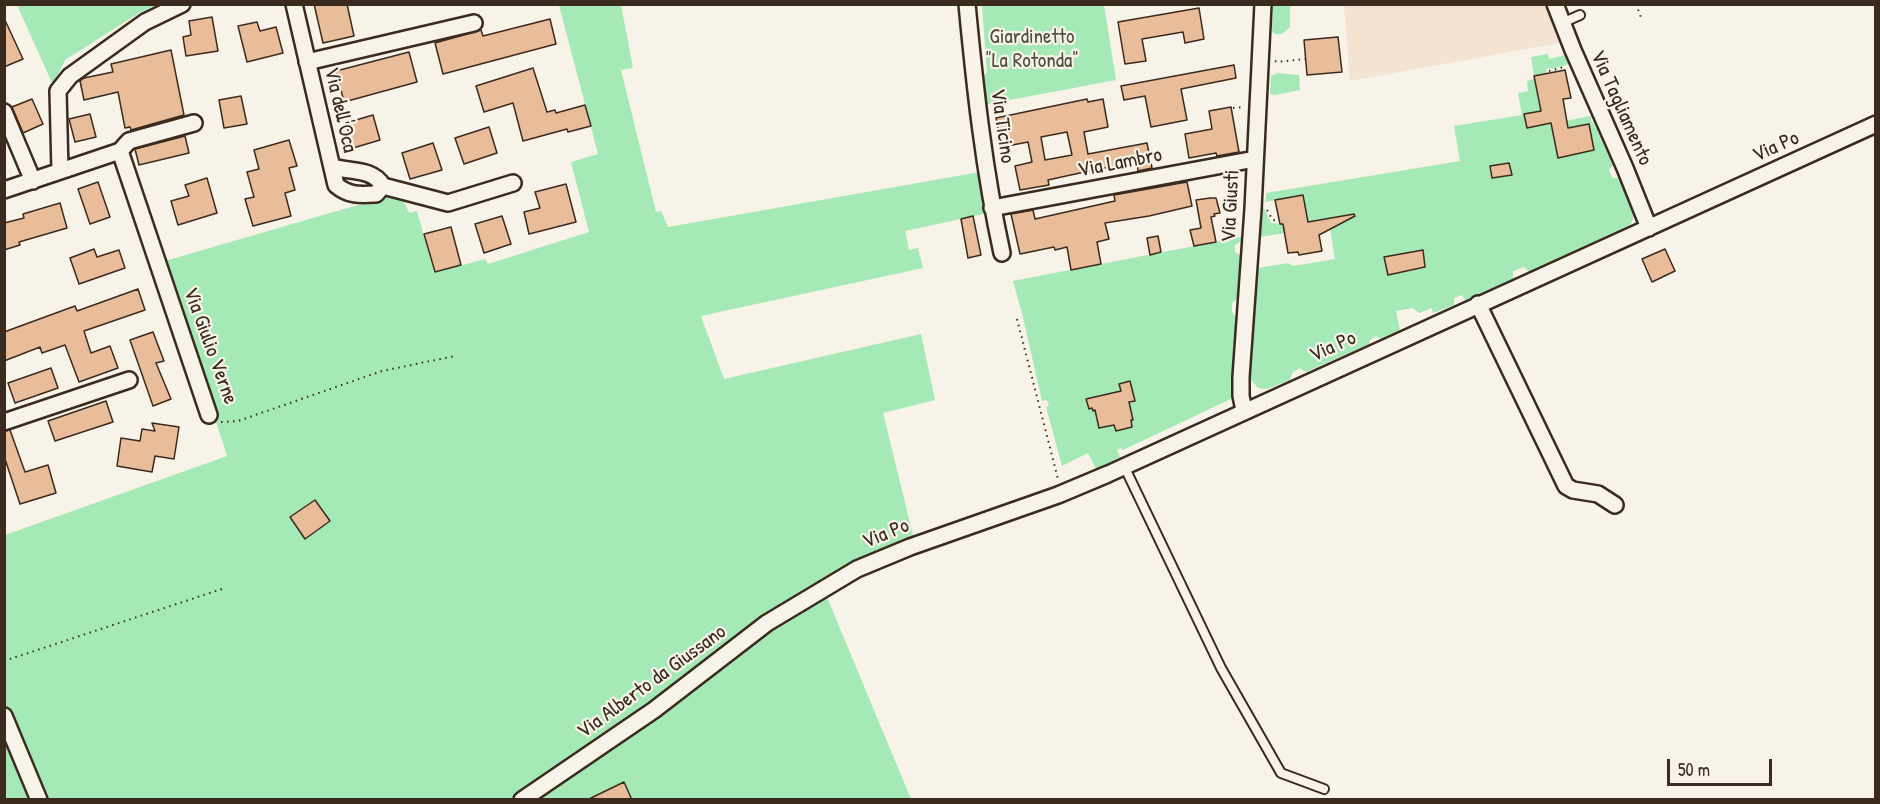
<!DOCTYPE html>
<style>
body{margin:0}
#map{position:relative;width:1880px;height:804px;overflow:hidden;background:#f7f3e8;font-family:"Patrick Hand",sans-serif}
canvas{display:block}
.frame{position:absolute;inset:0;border:6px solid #3b2a1e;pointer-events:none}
.scale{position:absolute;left:1667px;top:759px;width:105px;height:27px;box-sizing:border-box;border:3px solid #3b2a1e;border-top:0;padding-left:8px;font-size:18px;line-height:21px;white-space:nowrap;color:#3b2a1e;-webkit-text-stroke:4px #f7f3e8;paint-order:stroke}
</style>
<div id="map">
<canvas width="1880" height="804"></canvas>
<div class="frame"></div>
<div class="scale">50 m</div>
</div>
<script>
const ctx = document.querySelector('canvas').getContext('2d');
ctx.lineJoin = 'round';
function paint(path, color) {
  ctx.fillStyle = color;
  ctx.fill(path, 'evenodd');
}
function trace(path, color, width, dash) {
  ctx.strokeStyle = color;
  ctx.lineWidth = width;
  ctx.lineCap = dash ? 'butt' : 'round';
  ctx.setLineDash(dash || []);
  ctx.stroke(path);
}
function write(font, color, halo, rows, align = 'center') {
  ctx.font = font + ' "Patrick Hand",sans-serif';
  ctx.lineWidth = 4.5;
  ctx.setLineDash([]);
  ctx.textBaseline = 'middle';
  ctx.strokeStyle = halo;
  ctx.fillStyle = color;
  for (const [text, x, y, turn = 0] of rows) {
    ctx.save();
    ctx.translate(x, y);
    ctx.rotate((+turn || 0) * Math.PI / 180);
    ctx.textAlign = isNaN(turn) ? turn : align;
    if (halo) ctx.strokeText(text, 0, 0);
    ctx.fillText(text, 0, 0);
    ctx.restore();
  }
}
paint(new Path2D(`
 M1344 5H1545L1560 43 1350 81Z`), '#f3e3d0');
paint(new Path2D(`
 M17 5H156L139 13 65 60 53 85Z
 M559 5H621L633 68 621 70 656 212 661 211 668 227 980 172 989 213 905 231 909 250 918 248 923 268 701 316 724 379 921 334 935 400 883 413 914 539 878 553 802 590 806 600 824 590 911 799 5 800V535L227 456 165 261 330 213 399 194 401 195 409 213 417 211 434 273 485 259 488 264 589 232 571 162 598 154Z
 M982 5H1104L1116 80 983 105 981 77 987 73Z
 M1273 5H1292L1290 7V27C1284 33 1280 37 1272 32Z
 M1548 54 1549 59 1565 55 1569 64 1552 69V68L1546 69 1547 74 1534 76 1531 57Z
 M1277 73 1299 75 1300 90 1275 95 1270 94 1271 76Z
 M1534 79 1541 111 1524 114 1527 128 1591 116V121L1593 122 1613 165 1609 170 1612 178H1620C1626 191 1640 212 1630 225L1529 272 1524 267 1513 271V279L1465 300 1462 295 1454 298V305L1433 313 1432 308 1419 313 1413 308 1396 311 1400 330 1380 339 1376 336 1370 340 1369 344 1306 372 1300 368 1293 372 1290 380 1267 389 1258 388 1251 380V373L1258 268 1288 263 1293 266 1335 259 1330 229 1332 227 1338 226 1337 218 1284 228V233L1261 237 1262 204 1271 223 1280 224 1308 219 1303 195 1265 202 1266 199V193L1460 161 1454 126 1522 115 1518 93 1528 91 1527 81ZM1423 250 1425 268 1401 273 1398 263 1386 265 1384 257Z
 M1241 237V241L1235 245V252L1241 256 1238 298 1232 303V312L1236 318 1232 395 1231 399 1123 450 1121 448 1117 450 1120 457 1096 469 1088 453 1062 466 1046 407 1049 406 1047 400 1042 401 1022 313 1013 281Z`), '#a5eab6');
const building = new Path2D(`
 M314 4H347L354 36 323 43Z
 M1199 8 1204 39 1185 43 1183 32 1142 39 1146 61 1125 64 1118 22Z
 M212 17 218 51 186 56 183 37 191 35 189 21Z
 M4 18 23 59 4 67Z
 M550 19 556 44 443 74 435 43 481 30 483 36Z
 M257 22 260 31 276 27 283 53 247 62 238 26Z
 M1338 37 1342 72 1307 75 1304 40Z
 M171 50 184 115 131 130 130 127 125 128 118 92 84 100 80 81 84 78 113 72 111 64Z
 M409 52 417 82 344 102 336 71Z
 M1234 65 1236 78 1181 89 1187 120 1151 127 1145 96 1124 100 1121 86Z
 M533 68 547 112 555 110 556 113 585 105 591 126 568 132 567 129 523 141 513 103 484 112 476 86Z
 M1565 70 1571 98 1563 99 1568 128 1589 124 1594 150 1558 158 1551 123 1527 128 1524 114 1541 111 1534 76Z
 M241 96 247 124 224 128 219 100Z
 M32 99 43 124 23 133 12 107Z
 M1087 99 1088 102 1103 99 1108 127 1084 132 1088 154 1147 143 1152 168 1138 171 1137 163 1098 169 1048 180 1049 185 1020 190 1015 166 1032 162 1028 142 1002 147 996 118ZM1067 132 1072 155 1045 160 1041 137Z
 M1231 107 1239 152 1217 156 1216 153 1189 158 1185 134 1212 129 1209 111Z
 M90 114 96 137 75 142 69 119Z
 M373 115 380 140 353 148 346 123Z
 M489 127 497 153 464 164 455 138Z
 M185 136 189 153 139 165 135 149Z
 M289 140 297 166 289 168 295 190 285 193 291 216 253 226 245 199 254 197 247 172 259 169 254 150Z
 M433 143 442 170 410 179 402 153Z
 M1509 163 1512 175 1492 178 1490 166Z
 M207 178 217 213 178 225 171 201 189 196 185 185Z
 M98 182 110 217 90 224 78 189Z
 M1187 182 1192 206 1149 216 1105 223 1109 239 1097 242 1101 264 1071 270 1067 247 1055 250 1054 247 1020 254 1011 214 1033 210 1035 219 1115 201 1114 195Z
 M566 184 576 222 529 234 524 212 540 208 535 192Z
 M1303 195 1308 222 1354 214 1355 216 1319 235 1322 251 1299 255 1298 252 1288 253 1283 224H1280L1275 200Z
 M1210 198H1216L1220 213 1214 214 1215 216 1211 217 1216 242 1194 246 1190 230 1201 228 1196 200Z
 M60 203 67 228 19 242 20 245 4 250V223L24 218 23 214Z
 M502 216 511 244 484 253 475 224Z
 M973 216 981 255 968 258 961 219Z
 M451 227 461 265 435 272 424 234Z
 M1158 236 1161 252 1150 255 1147 238Z
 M94 249 97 257 119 250 125 268 79 284 70 258Z
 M1665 249 1675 271 1652 282 1642 259Z
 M1423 250 1425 267 1388 275 1384 257Z
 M138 289 145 310 84 331 91 353 110 346 118 368 79 382 65 345 42 353 40 347 4 361V332L75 306 77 311Z
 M153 332 164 361 156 363 171 399 153 406 130 340Z
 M51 368 58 388 15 403 8 383Z
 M1130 381 1135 401 1129 402 1133 420H1131L1132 427 1116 431 1114 425 1099 428 1095 410 1093 411 1092 408 1089 409 1086 399 1121 391 1119 384Z
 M106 401 113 422 55 441 48 421Z
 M152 423 179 427 174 459 155 456 152 472 117 466 121 438 140 441 142 429 155 431Z
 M10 430 25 472 48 465 56 493 20 504 4 456V431Z
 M315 500 330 521 305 539 290 517Z
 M624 782 632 800H587Z`);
paint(building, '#e9bd99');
trace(building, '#3b2a1e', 1.5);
const lane = new Path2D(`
 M1562 23 1580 15
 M1124 466 1221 668 1281 773 1324 789`);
const street = new Path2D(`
 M294 4 336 185C349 196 360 195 376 194L383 186C373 168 350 172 332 167
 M967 4C975 88 984 171 1002 253
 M1555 4 1573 50 1625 168 1649 228
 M307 62 474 23
 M4 112 33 181
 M120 151 129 141 194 123
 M60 171 58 91 70 76 145 22 182 4
 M383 186 448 203 513 183
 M4 190 120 151 209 415
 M992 208 1255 159
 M1478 304 1566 486 1573 490 1598 494 1615 505
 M1244 410 1241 396V377L1253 209 1263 4
 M4 422 129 380
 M4 716 39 800
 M522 800 654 710 767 623 857 569 910 547 1058 495 1108 474 1876 124`);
trace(lane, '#3b2a1e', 12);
trace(street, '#3b2a1e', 20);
trace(new Path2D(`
 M1636 4 1642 20
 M1275 61 1277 62 1306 59
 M1549 71 1564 67
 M1233 108 1243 107
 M1267 210 1273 220 1279 221
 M1017 319 1058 479
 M221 422 238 421 382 371 455 356
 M4 661 225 588`), '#3b2a1e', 2, [1.5, 4.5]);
trace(lane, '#f7f3e8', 8);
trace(street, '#f7f3e8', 15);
write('21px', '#50503c', '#f7f3e8', [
 ["Giardinetto",1032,37],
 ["\"La Rotonda\"",1032,61]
]);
write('21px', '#3b2a1e', '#f7f3e8', [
 ["Via Tagliamento",1621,108,66],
 ["Via dell'Oca",340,110,77],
 ["Via Ticino",1002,126,82],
 ["Via Po",1776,147,-24],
 ["Via Lambro",1120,163,-11],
 ["Via Giusti",1231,206,-87],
 ["Via Giulio Verne",210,346,70],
 ["Via Po",1333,347,-24],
 ["Via Po",886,534,-22],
 ["Via Alberto da Giussano",652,682,-36]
]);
</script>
